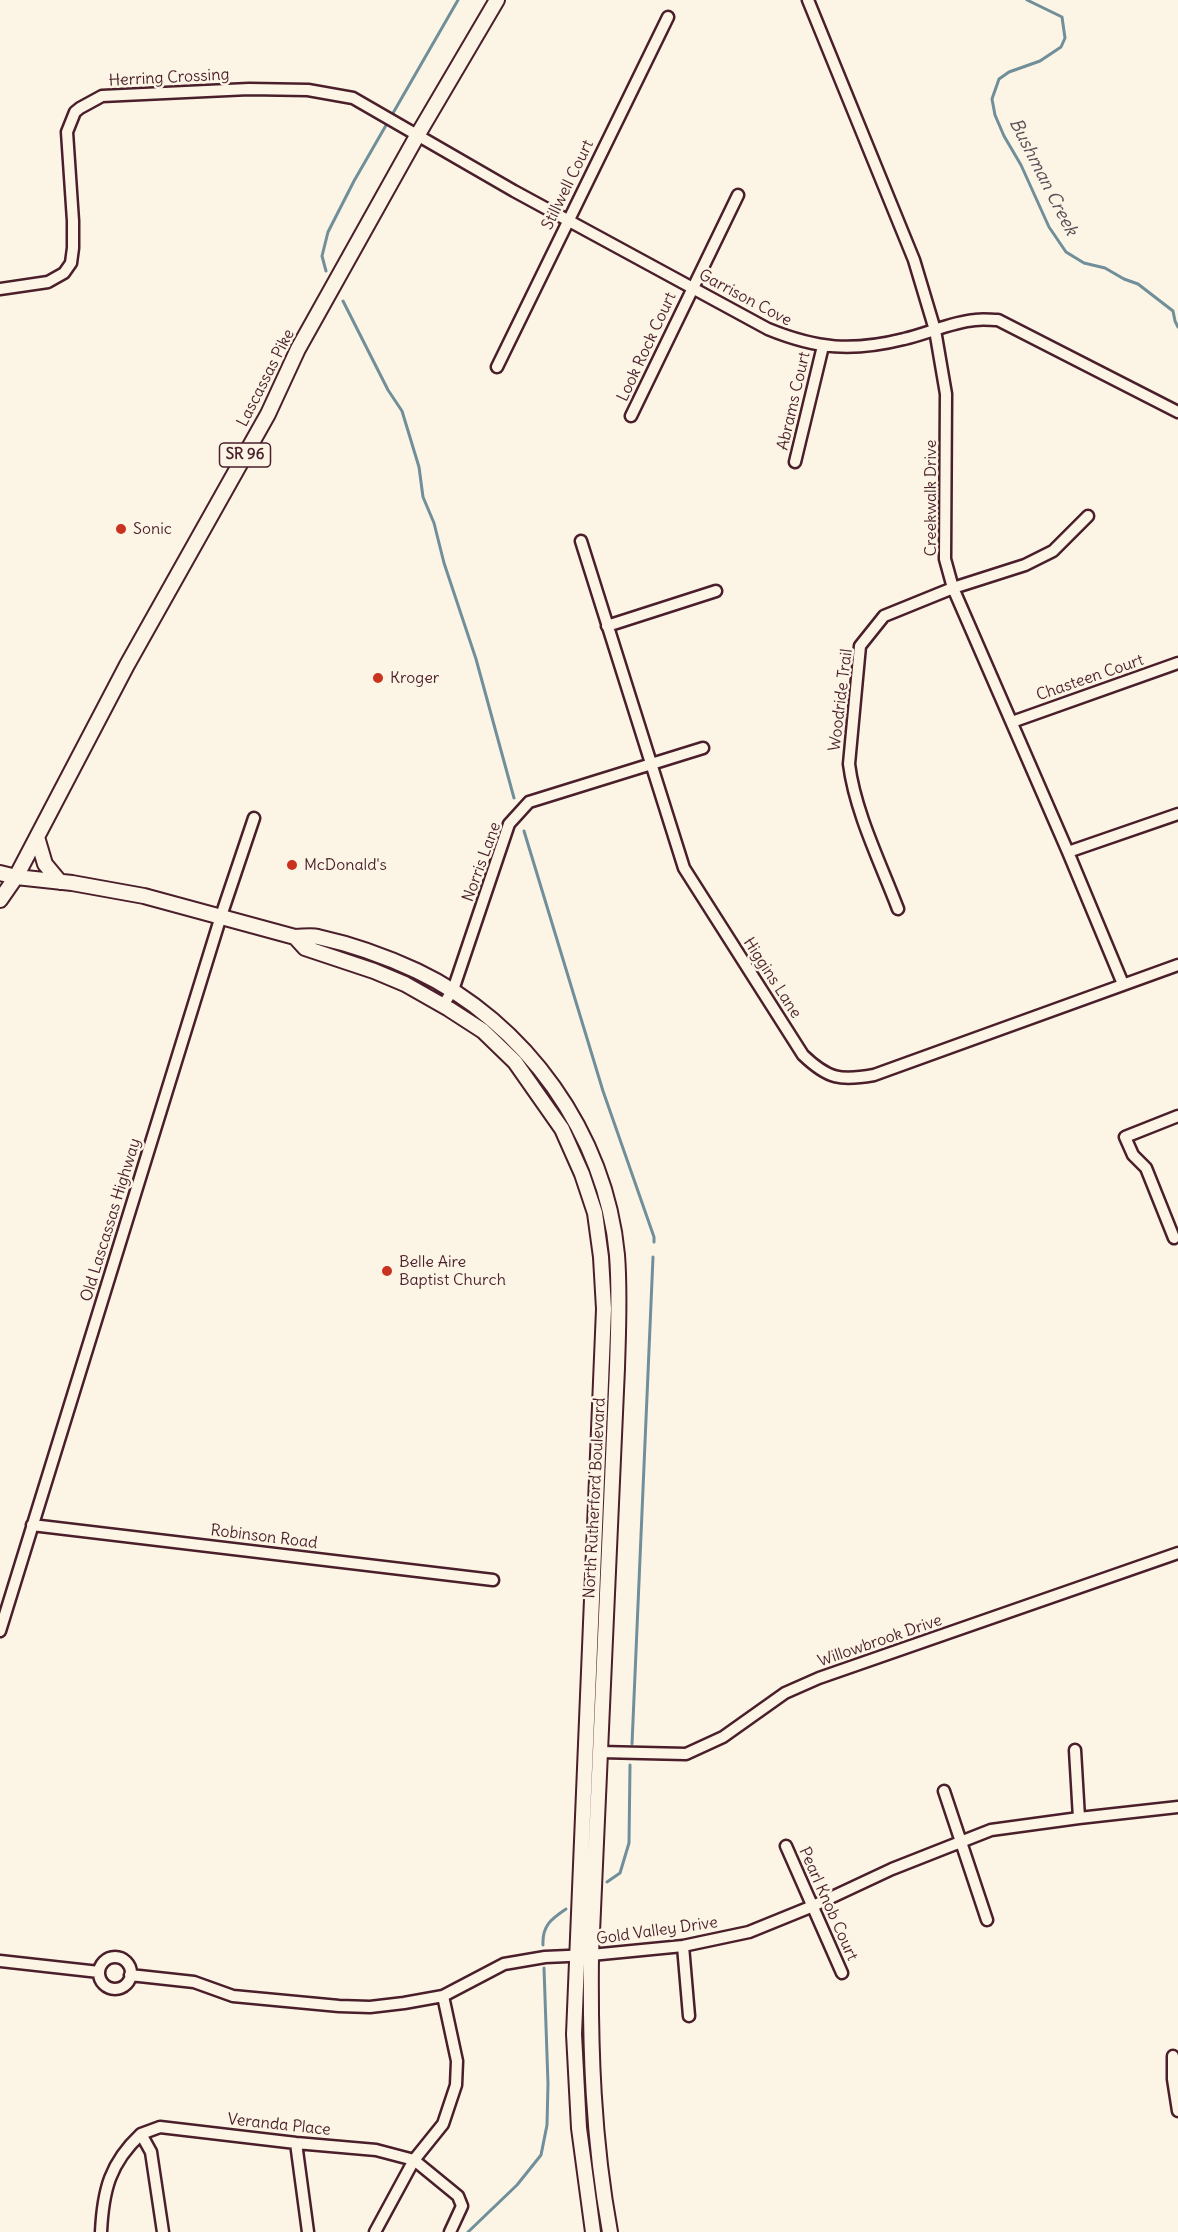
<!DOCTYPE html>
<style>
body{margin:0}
canvas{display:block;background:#fcf5e5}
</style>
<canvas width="1178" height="2232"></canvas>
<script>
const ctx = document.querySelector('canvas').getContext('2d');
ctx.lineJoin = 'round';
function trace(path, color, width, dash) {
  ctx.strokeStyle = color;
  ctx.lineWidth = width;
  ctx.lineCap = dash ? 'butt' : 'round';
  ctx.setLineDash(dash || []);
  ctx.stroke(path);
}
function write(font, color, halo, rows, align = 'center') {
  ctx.font = font + ' Delius,sans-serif';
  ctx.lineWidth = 5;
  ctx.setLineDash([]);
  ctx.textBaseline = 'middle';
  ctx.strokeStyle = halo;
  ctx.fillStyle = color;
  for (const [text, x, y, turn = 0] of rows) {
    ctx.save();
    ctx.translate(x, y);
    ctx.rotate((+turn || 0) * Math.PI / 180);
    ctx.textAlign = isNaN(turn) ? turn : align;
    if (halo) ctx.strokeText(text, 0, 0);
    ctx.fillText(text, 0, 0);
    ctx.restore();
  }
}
trace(new Path2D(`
 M1027 0 1062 17 1065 38 1061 47 1040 61 1009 72 999 79 992 99 995 115 1004 136 1021 165 1049 227 1066 252 1084 263 1105 268 1124 279 1138 284 1173 311 1175 321 1178 327
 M326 271 322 256 328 232 354 181 458 0
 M343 301 388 390 402 411 419 467 423 497 434 523 444 563 476 659 514 798
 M524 831 603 1091 654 1237V1242
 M632 1744 653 1257
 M607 1882 620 1873 629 1843 630 1765
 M543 1945C542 1926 551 1919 566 1909
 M468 2232 517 2185 541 2155 547 2125 548 2084 544 1968`), '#708f9a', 3);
const minor = new Path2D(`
 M808 0 914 260 935 330 946 394 945 559 953 588 1068 852 1123 984
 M0 289 48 282 64 273 71 263 73 248V221L67 132 75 112 80 108 102 96 249 89 308 90 353 98 514 191 768 329C817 349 852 352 904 339 927 334 951 322 975 320 983 319 991 320 998 320L1178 412
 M497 367 668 17
 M631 416 738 195
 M795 462 823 346
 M581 541 684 868 803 1055C828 1079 840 1081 874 1075L1178 965
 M607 626 716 591
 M1012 722 1178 663
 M1068 852 1178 814
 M898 909C881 864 855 812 849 764L860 646 884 616 953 588 1025 565 1053 551 1088 516
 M443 1005 453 990 509 824 529 802 703 748
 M1174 1238 1146 1168 1133 1155 1125 1137 1178 1116
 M32 1525 493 1580
 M0 1631 221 916 254 818
 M1075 1750 1079 1818
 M600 1752 686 1754 723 1737 785 1693 819 1678 1178 1553
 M944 1791 987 1920
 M786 1846 842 1973
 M683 1946 689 2016
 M99 1973a16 16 0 1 1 32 0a16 16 0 1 1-32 0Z
 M0 1961 99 1972
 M130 1975 194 1982 233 1996 339 2006 370 2007 404 2003 443 1996 504 1964 545 1957 591 1955 683 1946 749 1932 813 1906 892 1869 991 1830 1079 1818 1178 1807
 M1173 2056V2079L1178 2111
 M141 2134 160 2127 296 2143 376 2150 414 2160 458 2196 462 2206 450 2232
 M296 2143 308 2232
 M101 2232C103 2190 110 2163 141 2134L151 2152 163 2232
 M375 2232 414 2160 443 2124 456 2085 457 2061 443 1996`);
const major = new Path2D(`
 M37 837 45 864 60 882
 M0 873 16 877 72 883 144 896 295 937C303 937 311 935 318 937 350 944 387 957 417 971 525 1022 606 1134 617 1255 620 1293 618 1331 617 1368L591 1955C590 2048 593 2140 610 2232
 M0 900 16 877 127 665 268 414 298 349 417 136 497 0
 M295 937 305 948 374 971 405 984 449 1009 483 1031 515 1062 562 1129 582 1174 595 1213 601 1257 604 1309 574 2034 579 2128 593 2232`);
trace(minor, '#4a1f2b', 15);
trace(major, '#4a1f2b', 18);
trace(minor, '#fcf5e5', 10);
trace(major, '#fcf5e5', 14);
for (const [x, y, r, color] of [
 [121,529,6,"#c8321e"],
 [378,678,6,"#c8321e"],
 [292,865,6,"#c8321e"],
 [387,1271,6,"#c8321e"]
]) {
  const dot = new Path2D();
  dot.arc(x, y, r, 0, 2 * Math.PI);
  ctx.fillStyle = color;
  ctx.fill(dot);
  trace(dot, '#fcf5e5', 2);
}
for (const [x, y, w] of [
 [245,455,51]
]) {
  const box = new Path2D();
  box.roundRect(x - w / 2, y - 12, w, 24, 4.5);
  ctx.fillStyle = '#fcf5e5';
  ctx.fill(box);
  trace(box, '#4a1f2b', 1.5);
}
write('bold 15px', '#4a1f2b', null, [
 ["SR 96",245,455]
]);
write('16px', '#4a1f2b', '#fcf5e5', [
 ["Herring Crossing",169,78,-3],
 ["Stillwell Court",568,185,-64],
 ["Garrison Cove",745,298,28],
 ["Look Rock Court",647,347,-65],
 ["Lascassas Pike",266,378,-63],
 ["Abrams Court",794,401,-77],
 ["Creekwalk Drive",931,498,-90],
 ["Chasteen Court",1090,678,-19],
 ["Woodride Trail",841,700,-83],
 ["Norris Lane",482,862,-70],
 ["Higgins Lane",772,978,57],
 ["Old Lascassas Highway",111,1220,-73],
 ["North Rutherford Boulevard",595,1498,-87],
 ["Robinson Road",264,1537,7],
 ["Willowbrook Drive",880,1641,-19],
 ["Pearl Knob Court",828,1904,66],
 ["Gold Valley Drive",657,1931,-8],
 ["Veranda Place",279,2125,6]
]);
write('16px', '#4a1f2b', '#fcf5e5', [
 ["Sonic",133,529],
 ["Kroger",390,678],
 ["McDonald's",304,865],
 ["Belle Aire",399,1262],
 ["Baptist Church",399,1280]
], 'left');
write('italic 18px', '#5a4e59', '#fcf5e5', [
 ["Bushman Creek",1043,177,63]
]);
</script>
